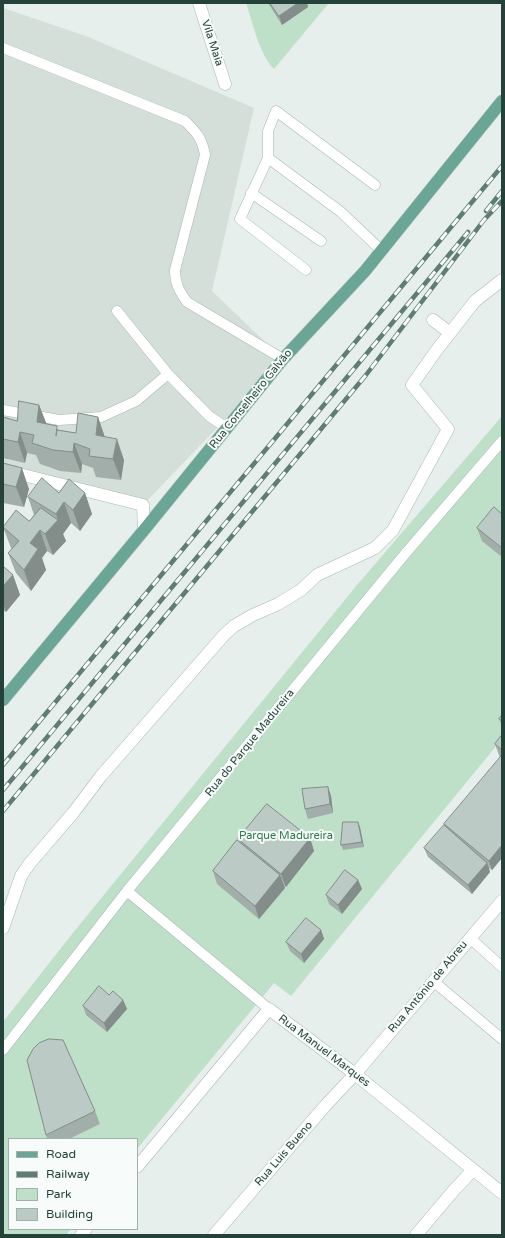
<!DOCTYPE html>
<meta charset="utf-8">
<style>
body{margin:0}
#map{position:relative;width:505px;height:1238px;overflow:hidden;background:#e6efeb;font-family:"Varela Round",sans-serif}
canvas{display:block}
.frame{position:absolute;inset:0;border:4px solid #24423a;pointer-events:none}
.legend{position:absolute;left:8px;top:1138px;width:130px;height:92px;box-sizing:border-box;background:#f7fbf9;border:1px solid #a3b1ad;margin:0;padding:5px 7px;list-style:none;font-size:12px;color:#24423a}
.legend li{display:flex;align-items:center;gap:8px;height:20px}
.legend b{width:20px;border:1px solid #a3b1ad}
</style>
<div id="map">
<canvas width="505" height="1238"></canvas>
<div class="frame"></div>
<ul class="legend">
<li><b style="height:5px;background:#6aa596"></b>Road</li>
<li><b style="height:5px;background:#5f7d75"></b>Railway</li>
<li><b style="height:11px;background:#bfe0c8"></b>Park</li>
<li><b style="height:11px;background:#bbcac4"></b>Building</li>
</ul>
</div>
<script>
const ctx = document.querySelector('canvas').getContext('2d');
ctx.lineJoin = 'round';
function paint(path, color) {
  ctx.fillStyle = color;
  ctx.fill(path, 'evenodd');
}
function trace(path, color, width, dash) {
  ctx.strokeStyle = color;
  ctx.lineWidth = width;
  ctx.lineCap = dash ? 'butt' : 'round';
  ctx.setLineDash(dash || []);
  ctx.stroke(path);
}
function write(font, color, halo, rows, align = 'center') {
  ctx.font = font + ' "Varela Round",sans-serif';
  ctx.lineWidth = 4;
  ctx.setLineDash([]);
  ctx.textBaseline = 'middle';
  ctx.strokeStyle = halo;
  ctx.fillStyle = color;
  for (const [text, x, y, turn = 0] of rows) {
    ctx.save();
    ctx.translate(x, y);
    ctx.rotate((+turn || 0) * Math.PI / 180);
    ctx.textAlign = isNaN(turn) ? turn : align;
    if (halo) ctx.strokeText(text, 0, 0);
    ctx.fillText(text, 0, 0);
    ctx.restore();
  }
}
paint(new Path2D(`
 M3 8 86 36 254 108 212 291 283 359 143 505 3 470Z`), '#d4dfda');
paint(new Path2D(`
 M246 3H329L274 69C259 54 253 23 246 3Z
 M502 416V739L291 996 274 983 137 1149V1139H9V1229H71L66 1235H3V1022L72 934 357 585Z`), '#bfe0c8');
const lane = new Path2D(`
 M3 48 185 121C197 133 202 138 205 155L175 270C175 283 179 291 187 302L283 359
 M268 158 240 219 306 270
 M375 185 276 111 268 131V158L341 212 381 250
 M251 193 321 241
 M117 311 168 374 209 416 227 428
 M3 410 59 420 101 417 136 401 168 374
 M127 891 269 1009
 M470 938 502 967
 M433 981 502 1039
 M3 1050 127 891 405 554 502 441`);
const street = new Path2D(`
 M199 3 225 84
 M433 320 450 333
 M3 470 143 505 144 530
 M3 928 21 876 30 863 73 813 101 776 224 635 234 626 253 615 278 604 301 590 317 575 375 548 393 530 448 429 412 385 436 351 475 301 502 280
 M137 1167 269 1009 355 1074 502 1193
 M81 1235 86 1229
 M214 1235 325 1106 355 1074 502 901
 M416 1235 455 1189 473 1170`);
const primary = new Path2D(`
 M3 700 144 530 283 359 365 271 502 101`);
trace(lane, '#a8b8b2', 11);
trace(street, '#a8b8b2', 13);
trace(primary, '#c2cac8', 13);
trace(lane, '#fff', 10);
trace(street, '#fff', 12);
trace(primary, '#6aa596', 12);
const rail = new Path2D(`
 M486 211 502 191
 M3 765 502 166
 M3 790 468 232
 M3 811 366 375 484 220 502 201`);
trace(rail, '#5f7d75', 4.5);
trace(rail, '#f7fbf9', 3, [9]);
paint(new Path2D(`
 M268 3H307L308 7 282 25Z
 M39 405 46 423 59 430 76 433 98 417 105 437 124 460 121 480 96 477 93 468 82 464 81 473 60 471 40 464 36 455 27 453 25 463 3 458V417L17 421Z
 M3 463 29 489 24 507 3 503Z
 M59 493H85L92 514 80 531 71 523 63 534 66 541 53 555 47 551 42 558 46 570 31 591 16 573 8 553 12 549 11 548 3 527 29 521 34 515 28 497Z
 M502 514V557L482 541 477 528Z
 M3 566 13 575 20 595 6 612 3 610Z
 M502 715V726L499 719Z
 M502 735V858L492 870 489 868 490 872 472 894 428 857 424 848 445 826 444 824 500 758 495 744Z
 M328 787 331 796 333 813 308 819 305 809Z
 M358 822 364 847 343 850 341 845Z
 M310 838 314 851 286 887 284 886 285 888 259 919 217 884 213 871 239 842 238 839Z
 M358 880 362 889 342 914 329 904 326 895Z
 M321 930 324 939 304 963 290 951 286 942Z
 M109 995 123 1000 127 1009 107 1032 86 1015 83 1006Z
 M95 1111 100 1124 69 1139H47L46 1135Z`), '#a1aea9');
paint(new Path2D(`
 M298 3H307L308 7 282 25 279 16Z
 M39 405 47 425 37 422Z
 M98 417 105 438 96 435Z
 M20 432 27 453 25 463 18 442Z
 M117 439 124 460 121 480 113 459Z
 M74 443 82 464 81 473 73 452Z
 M22 468 29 489 24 507 16 487Z
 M85 493 92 514 80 531 73 510Z
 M64 502 71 523 63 534 66 541 53 555 45 534 58 520 56 514Z
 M40 530 47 551 42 558 46 570 31 591 24 570 30 543Z
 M13 575 20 595 6 612 3 603V586Z
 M328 787 331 796 333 813 330 804Z
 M358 822 360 827 364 847 362 842Z
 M310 838 314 851 286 887 281 874Z
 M502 845V858L492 870 489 861Z
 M487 863 490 872 472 894 468 885Z
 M280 875 285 888 259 919 255 906Z
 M358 880 362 889 342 914 338 905Z
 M321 930 324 939 304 963 301 954Z
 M123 1000 127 1009 107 1032 104 1023Z`), '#838d89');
const building = new Path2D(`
 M270 3H298L279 16Z
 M19 401 39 405 37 422 57 426 56 436 57 430 76 433 78 413 98 417 96 435 117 439 113 459 89 456 90 449 74 443 73 452 53 450 32 443 34 435 20 432 18 442 3 439V417L17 421Z
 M3 463 22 468 16 487 3 484Z
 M42 478 59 493 69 479 85 493 73 510 64 502 56 514 28 497Z
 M494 507 502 514V548L477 528Z
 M41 508 58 520 45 534 40 530 30 543 38 549 24 570 8 553 19 541 3 527 16 510 29 521Z
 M3 566 13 575 3 586Z
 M502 715V721L499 719Z
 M502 735V750L495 744Z
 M502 755V845L489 861 444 824Z
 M328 787 330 804 305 809 302 789Z
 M267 804 310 838 281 874 238 839Z
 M343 822H358L362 842 341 845Z
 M444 825 487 863 468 885 424 848Z
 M237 840 280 875 255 906 213 871Z
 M345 870 358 880 338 905 326 895Z
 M306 918 321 930 301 954 286 942Z
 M99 986 109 995 113 991 123 1000 104 1023 83 1006Z
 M49 1039 63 1040 95 1111 46 1135 27 1060 33 1049 39 1043Z`);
paint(building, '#bbcac4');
trace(building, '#838d89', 1);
write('11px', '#24423a', '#f7fbf9', [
 ["Vila Maia",212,43,72],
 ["Rua Conselheiro Galvão",251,399,-51],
 ["Rua do Parque Madureira",250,743,-51],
 ["Rua Antônio de Abreu",428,987,-50],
 ["Rua Manuel Marques",324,1051,37],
 ["Rua Luis Bueno",284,1154,-49]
]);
write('11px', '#2d7a4b', '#f7fbf9', [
 ["Parque Madureira",286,836]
]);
</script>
